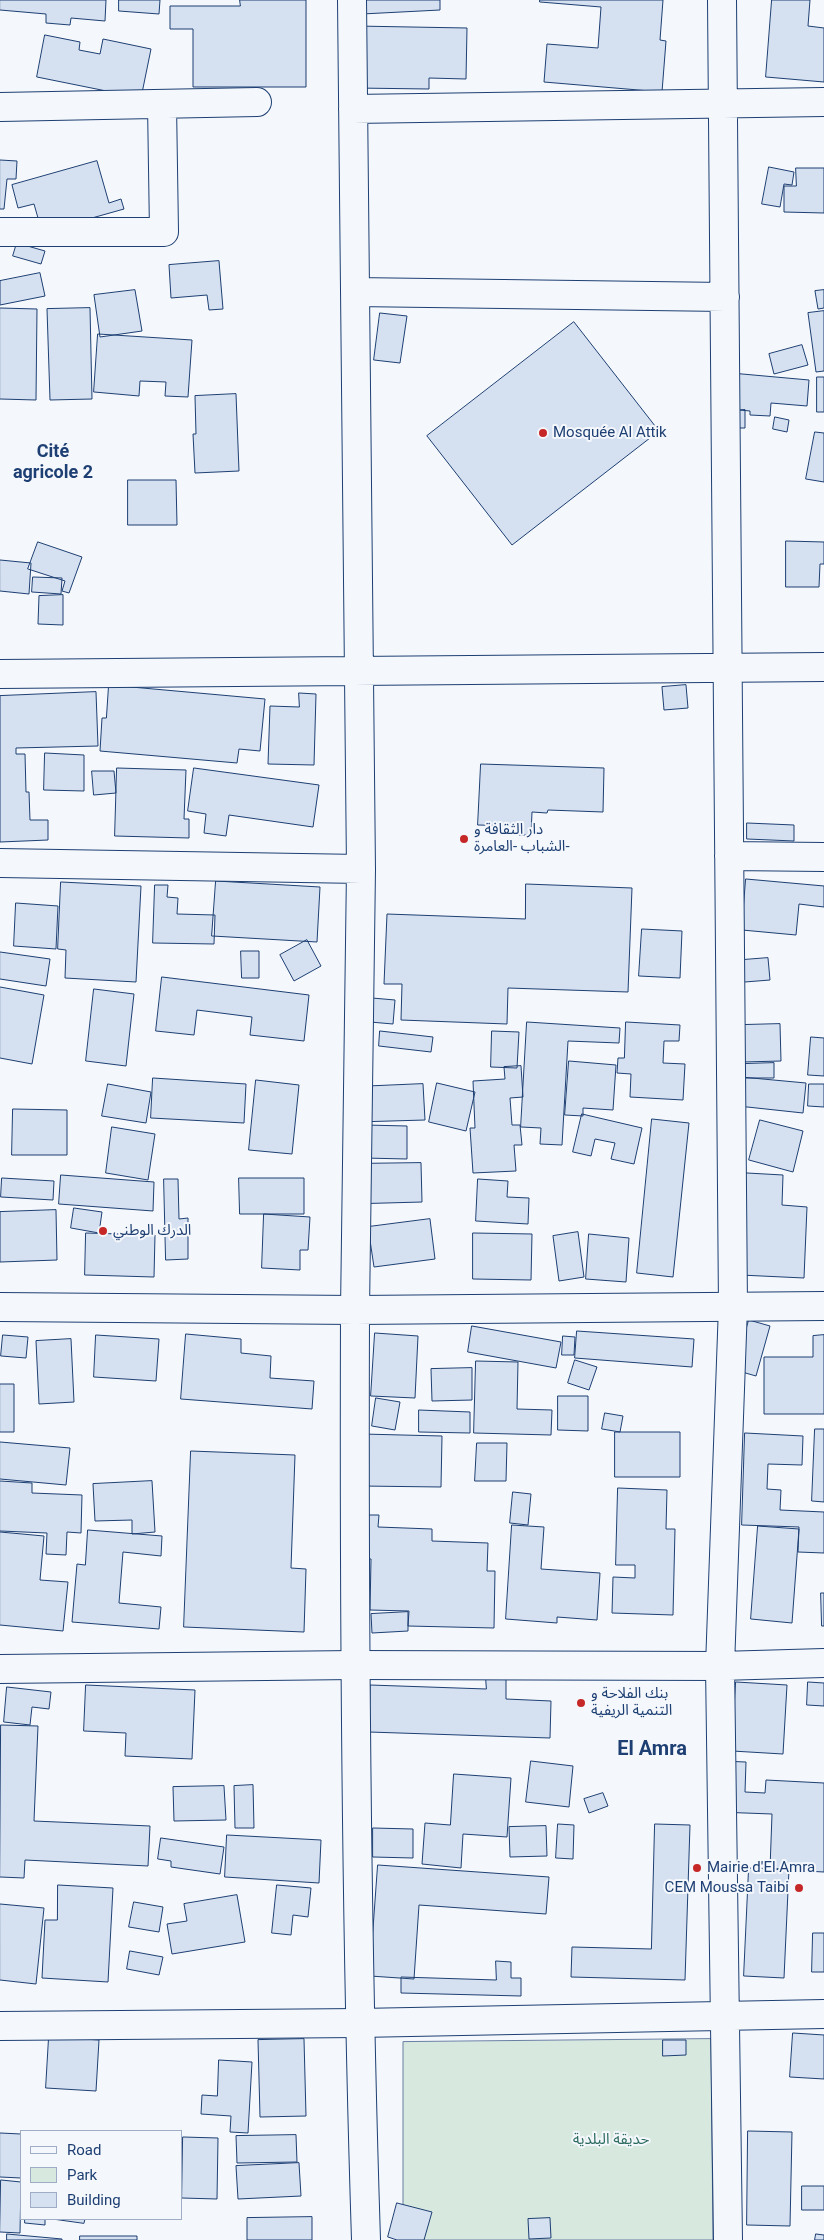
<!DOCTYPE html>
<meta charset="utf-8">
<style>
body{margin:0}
#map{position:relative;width:824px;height:2240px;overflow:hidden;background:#f4f7fb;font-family:Roboto,sans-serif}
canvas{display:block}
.legend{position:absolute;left:20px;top:2130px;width:162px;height:90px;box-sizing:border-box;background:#f4f7fb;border:1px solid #9eadc5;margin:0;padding:6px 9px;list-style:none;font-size:15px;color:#1d3f73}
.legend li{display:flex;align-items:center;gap:10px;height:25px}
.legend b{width:25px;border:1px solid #9eadc5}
</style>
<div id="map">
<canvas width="824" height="2240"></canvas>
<ul class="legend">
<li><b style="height:6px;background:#f4f7fb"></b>Road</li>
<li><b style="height:14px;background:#d7e8df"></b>Park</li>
<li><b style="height:14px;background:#d5e0f0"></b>Building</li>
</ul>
</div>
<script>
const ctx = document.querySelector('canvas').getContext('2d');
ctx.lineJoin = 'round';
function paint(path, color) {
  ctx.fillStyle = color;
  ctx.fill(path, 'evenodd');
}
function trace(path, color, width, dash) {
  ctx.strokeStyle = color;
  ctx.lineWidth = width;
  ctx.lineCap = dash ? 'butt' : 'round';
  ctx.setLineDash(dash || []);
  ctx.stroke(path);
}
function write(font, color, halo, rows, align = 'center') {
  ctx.font = font + ' Roboto,"Noto Sans Arabic",sans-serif';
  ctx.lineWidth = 4;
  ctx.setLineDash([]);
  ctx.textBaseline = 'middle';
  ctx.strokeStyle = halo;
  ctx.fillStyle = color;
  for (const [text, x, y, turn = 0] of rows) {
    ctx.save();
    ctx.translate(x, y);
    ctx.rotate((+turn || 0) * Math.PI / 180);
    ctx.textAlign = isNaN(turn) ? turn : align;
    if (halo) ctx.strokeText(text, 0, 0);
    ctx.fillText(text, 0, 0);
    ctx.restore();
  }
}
const green = new Path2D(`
 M711 2039 713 2240H403V2042Z`);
paint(green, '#d7e8df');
trace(green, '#687fa3', 1);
const building = new Path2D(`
 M0 0H106L105 21 71 18 70 25 46 23V14L0 10Z
 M119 0H160L159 14 119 11Z
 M240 0H306V87H193V29H170V6H240Z
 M362 0H440V10L362 14Z
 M540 0H663L660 40 666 41 662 92 544 82 547 44 598 48 601 7 540 2Z
 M772 0H810L808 26 824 28V82L766 77Z
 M355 26 467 28 466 79 429 78V89L355 88Z
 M45 35 80 42 79 50 100 54 103 39 151 49 141 98 37 77Z
 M0 160 17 161 16 179H7L4 209H0Z
 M97 161 109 203 121 199 124 209 42 232 34 204 18 208 12 185Z
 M769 167 794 172 792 185 784 184 780 207 762 204Z
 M796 168H824V213L784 212V186H796Z
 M17 243 45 251 41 264 13 256Z
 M219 261 223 309 209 310 207 295 171 298 169 265Z
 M40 273 45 296 0 305V281Z
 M135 290 142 331 100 337 94 295Z
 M824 290V308L818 309 815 291Z
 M0 308 37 309 36 400 0 399Z
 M90 308 92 399 50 400 47 309Z
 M824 311V371L816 372 808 313Z
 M380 313 407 316 400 363 374 360Z
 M574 322 659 431 512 545 427 436Z
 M98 334 192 340 188 397 165 396 166 382 140 381 139 396 94 392Z
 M802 345 808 365 774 374 769 354Z
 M731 373 809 380 807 406 771 403 770 416 750 415V411L729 409Z
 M817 377H824V412H817Z
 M236 394 239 471 195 473 193 434H196L195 396Z
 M745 410V428H726L725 411Z
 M775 417 789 420 787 432 773 429Z
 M815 432 824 433V482L806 479Z
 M128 480H176L177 525H128Z
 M786 541 824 542V564H820L819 587H786Z
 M38 542 82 557 69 593 62 591 65 581 28 569Z
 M0 560 31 563 29 594 0 591Z
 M33 577 62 578 61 594 32 592Z
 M63 595V625L38 624 39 596Z
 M109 685 265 699 260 751 239 749 237 763 100 751 102 718H106Z
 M686 685 688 708 664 710 662 687Z
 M96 692 98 746 16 748V754H25L26 792H29L30 820H48V840L0 842V696Z
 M299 693 316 694 314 765 268 764 270 706 299 707Z
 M45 753 84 755V791L44 790Z
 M481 764 604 768 603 812 548 810 547 813 532 812 531 835H519V826L478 825Z
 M117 768 186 770 184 819H189V838L115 836Z
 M194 768 319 785 313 827 229 815 226 836 204 833 206 814 188 811Z
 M92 771H114L116 793 94 795Z
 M747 823 794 825V841L747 839Z
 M746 879 824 886V907L799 904 796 935 742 930Z
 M216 881 320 887 317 942 212 936Z
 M61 882 141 886 136 982 65 978 66 950 58 949Z
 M526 884 632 888 628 992 508 988 507 1024 401 1020 402 984H384L387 914 525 919Z
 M155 885H168L167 897 178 898 177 914 215 915 214 944 153 943Z
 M16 903 58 906 56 949 14 946Z
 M642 929 682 931 680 978 639 976Z
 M307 940 321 966 294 981 280 955Z
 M241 951H259V978H242Z
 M0 952 50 959 46 986 0 979Z
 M768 958 770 980 732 983 730 961Z
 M162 977 309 995 304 1041 250 1035 252 1017 197 1010 194 1035 156 1031Z
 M0 987 44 995 32 1064 0 1058Z
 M94 989 134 994 126 1066 86 1061Z
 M372 998 395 1000 393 1024 370 1022Z
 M527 1022 620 1028 619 1043 568 1041 562 1145 540 1144 541 1128 521 1127Z
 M626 1022 680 1025 679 1041H664L663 1063 685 1064 683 1100 630 1097 631 1074 617 1073 618 1058H624Z
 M780 1024 781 1061 743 1062 742 1025Z
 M380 1031 433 1037 431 1052 379 1046Z
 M492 1031 519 1032 517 1068 491 1067Z
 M811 1037 824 1038V1076L808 1075Z
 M569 1061 616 1065 613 1110 583 1108V1116L565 1115Z
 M774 1063V1078H743V1064Z
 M521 1066 523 1097 510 1098 512 1125H520L522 1145H514L516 1171 473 1173 470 1128H475L473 1081 505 1079 504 1067Z
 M741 1077 806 1083 803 1113 738 1106Z
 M153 1078 246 1084 244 1123 151 1118Z
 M256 1080 299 1085 292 1154 249 1150Z
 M437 1083 475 1092 466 1131 429 1122Z
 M108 1084 151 1092 146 1123 102 1116Z
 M423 1084 425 1120 356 1122 354 1087Z
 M809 1084H824V1107L808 1106Z
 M13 1109 67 1110V1155H12Z
 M582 1114 642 1128 634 1164 611 1159 615 1143 595 1139 591 1156 573 1152Z
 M652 1119 689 1123 673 1277 637 1273Z
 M760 1120 803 1131 793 1172 749 1160Z
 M365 1125 407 1126V1159L364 1158Z
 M112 1127 155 1134 148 1180 106 1173Z
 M421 1163 422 1202 349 1204 348 1164Z
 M729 1172 783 1175 782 1205 807 1207 804 1278 740 1275Z
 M61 1175 154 1182 153 1211 59 1204Z
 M2 1178 54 1181 53 1200 1 1197Z
 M239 1178H304V1214H240Z
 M164 1179H178L179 1219 188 1218V1259L166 1260Z
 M478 1179 508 1181 507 1197 529 1198 528 1224 476 1221Z
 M74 1208 102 1212 99 1233 71 1228Z
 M56 1210 57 1260 0 1262V1212Z
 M264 1214 310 1217 308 1250H300V1270L262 1268Z
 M430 1219 435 1259 374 1267 368 1227Z
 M578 1232 584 1277 559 1281 553 1236Z
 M86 1233 155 1235 154 1277 85 1275Z
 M473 1233 532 1234 531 1280 473 1279Z
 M589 1234 629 1238 626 1282 586 1279Z
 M749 1320 770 1326 756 1376 735 1370Z
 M472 1326 561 1342 556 1368 468 1352Z
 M577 1331 694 1339 692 1367 575 1358Z
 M375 1333 418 1336 415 1398 371 1396Z
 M186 1334 241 1339V1353L271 1356 270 1378 314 1381 312 1409 181 1399Z
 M3 1335 28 1337 26 1358 1 1356Z
 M96 1335 159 1339 156 1381 94 1377Z
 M824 1335V1414H764V1357H813V1336Z
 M563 1336 575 1337 574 1355H562Z
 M71 1339 74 1402 39 1404 36 1341Z
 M575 1360 597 1367 589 1390 568 1383Z
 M476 1361 518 1362 517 1409 552 1410 551 1435 474 1433Z
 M472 1368V1400L432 1401 431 1369Z
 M0 1384H14V1432H0Z
 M558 1396H588V1431L558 1430Z
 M376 1398 400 1402 395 1430 372 1426Z
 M419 1410 470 1412V1433L419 1432Z
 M605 1413 623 1416 620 1432 602 1429Z
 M815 1429H824V1502L812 1501Z
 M615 1432H680V1477H615Z
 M745 1433 803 1436 802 1465 768 1464 767 1489 781 1490 780 1510 824 1512V1553L798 1552 799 1527 742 1525Z
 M362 1434 442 1436 441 1487 361 1486Z
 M0 1442 70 1448 66 1485 0 1479Z
 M477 1443H507L506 1481H475Z
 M191 1451 295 1455 291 1568 306 1569 304 1632 184 1627Z
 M0 1481 32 1483V1493L82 1495 81 1533 67 1532 66 1555 46 1554 47 1533 0 1531Z
 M152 1481 155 1532 132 1534V1520L95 1521 93 1484Z
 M618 1488 667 1490 666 1529H675L673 1615 612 1613 613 1577 635 1578V1565H616Z
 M513 1492 531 1494 528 1525 510 1523Z
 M362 1515H379L378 1527 432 1529V1541L488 1543 487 1571H495L494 1628 408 1626 409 1611 370 1610 371 1559 351 1558Z
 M512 1525 544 1527 541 1569 600 1573 597 1620 557 1617V1623L506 1619Z
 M758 1526 799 1529 792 1623 751 1619Z
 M88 1530 162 1536 161 1556 123 1552 119 1603 161 1607 159 1629 72 1622 77 1564 85 1565Z
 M0 1532 44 1536 40 1580 68 1582 63 1631 0 1625Z
 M821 1593H824V1626H822Z
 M408 1612V1631L372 1633 371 1614Z
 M486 1678H506V1699L551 1701 550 1738 369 1732 370 1685 486 1689Z
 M736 1682 787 1685 783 1754 732 1751Z
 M808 1682 824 1683V1706L807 1705Z
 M86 1685 195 1690 192 1759 125 1756 126 1733 84 1731Z
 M7 1687 51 1692 49 1709 32 1707 30 1725 4 1722Z
 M1 1725 38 1726 34 1821 150 1826 148 1866 25 1860 24 1878 0 1877Z
 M531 1761 573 1766 569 1807 526 1802Z
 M721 1761 746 1762 745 1792 765 1793 766 1780 824 1783V1872L770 1869 772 1814 718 1812Z
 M454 1774 511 1778 507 1837 463 1834 461 1868 422 1864 425 1823 450 1825Z
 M253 1785 254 1828H235L234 1786Z
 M224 1786 226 1820 174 1821 173 1787Z
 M603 1793 608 1806 589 1813 584 1799Z
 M558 1824 574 1825 573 1859 556 1858Z
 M655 1824 690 1825 685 1980 571 1977 572 1947 651 1949Z
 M546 1826 547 1856 510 1857 509 1827Z
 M373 1828 413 1829V1858L373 1857Z
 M227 1835 321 1840 319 1883 225 1877Z
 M161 1838 224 1847 220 1874 171 1867V1861L158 1859Z
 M378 1865 549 1877 546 1914 419 1905 414 1979 370 1976Z
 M749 1868 789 1869 784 1978 744 1976Z
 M58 1885 113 1888 108 1982 42 1978 45 1920H57Z
 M277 1885 311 1888 308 1917 293 1915 291 1935 272 1933Z
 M237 1895 245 1942 172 1954 167 1924 187 1921 184 1904Z
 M134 1902 163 1907 159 1932 129 1927Z
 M0 1904 44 1908 36 1984 0 1980Z
 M813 1933H824V1972H812Z
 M130 1951 163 1957 159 1975 127 1969Z
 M496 1961 511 1962V1978H521V1996L401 1993V1977L496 1980Z
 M793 2033 824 2035V2079L790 2077Z
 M49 2037 99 2040 96 2091 46 2088Z
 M304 2039 306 2116 260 2117 258 2040Z
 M663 2040H686V2055L663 2056Z
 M219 2060 252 2062 248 2133 230 2132 231 2116 201 2114 202 2095 217 2096Z
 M748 2131 792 2132 790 2226 747 2225Z
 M0 2133 21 2134V2178L0 2177Z
 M296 2135 297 2162 237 2163 236 2136Z
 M183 2137 218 2138 217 2199 182 2198Z
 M299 2163 301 2196 238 2199 236 2166Z
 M1 2180 21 2182 20 2233 0 2232Z
 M802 2186H824V2210H802Z
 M397 2203 432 2212 424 2240H397L388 2237Z
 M312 2217V2240H247V2218Z
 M550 2218 551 2238 529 2239 528 2219Z
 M25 2219H45V2225L25 2223Z
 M53 2219H85L84 2223Z
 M7 2234 62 2239V2240H7Z
 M816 2234 824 2235V2240H815Z
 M80 2236H137V2240H80Z`);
paint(building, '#d5e0f0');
trace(building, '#1d3f73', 1);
const minor = new Path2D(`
 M352 0 361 869 355 1310
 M722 0 733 1306 720 1666 728 2240
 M0 107 257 102
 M353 109 824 102
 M0 232H164L162 104
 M355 292 725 297
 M0 674 824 667
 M729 856 824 857
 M0 863 361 869
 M0 1669 354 1665 720 1666 824 1663
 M0 2026 359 2023 824 2014`);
const major = new Path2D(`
 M0 1307 355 1310 824 1306
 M355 1310C354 1620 356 1930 366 2240`);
trace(minor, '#1d3f73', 30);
trace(major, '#1d3f73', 30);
trace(minor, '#f4f7fb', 28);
trace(major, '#f4f7fb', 28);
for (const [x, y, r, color] of [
 [543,433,5,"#c62828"],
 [464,839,5,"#c62828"],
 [103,1231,5,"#c62828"],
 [581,1703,5,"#c62828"],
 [697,1868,5,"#c62828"],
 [799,1888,5,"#c62828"]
]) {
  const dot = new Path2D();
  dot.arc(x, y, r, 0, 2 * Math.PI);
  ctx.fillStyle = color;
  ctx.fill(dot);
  trace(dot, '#f4f7fb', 2);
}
write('15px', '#1d3f73', '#f4f7fb', [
 ["Mosquée Al Attik",553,433],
 ["دار الثقافة و",474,830],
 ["الشباب -العامرة-",474,847],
 ["الدرك الوطني",113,1231],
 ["بنك الفلاحة و",591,1694],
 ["التنمية الريفية",591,1711],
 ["Mairie d'El Amra",707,1868],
 ["CEM Moussa Taibi",789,1888,"right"]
], 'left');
write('15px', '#2c6c60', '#f4f7fb', [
 ["حديقة البلدية",611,2140]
]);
write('bold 18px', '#1d3f73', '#f4f7fb', [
 ["Cité",53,452],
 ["agricole 2",53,473]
]);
write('bold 20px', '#1d3f73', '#f4f7fb', [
 ["El Amra",652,1750]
]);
</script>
